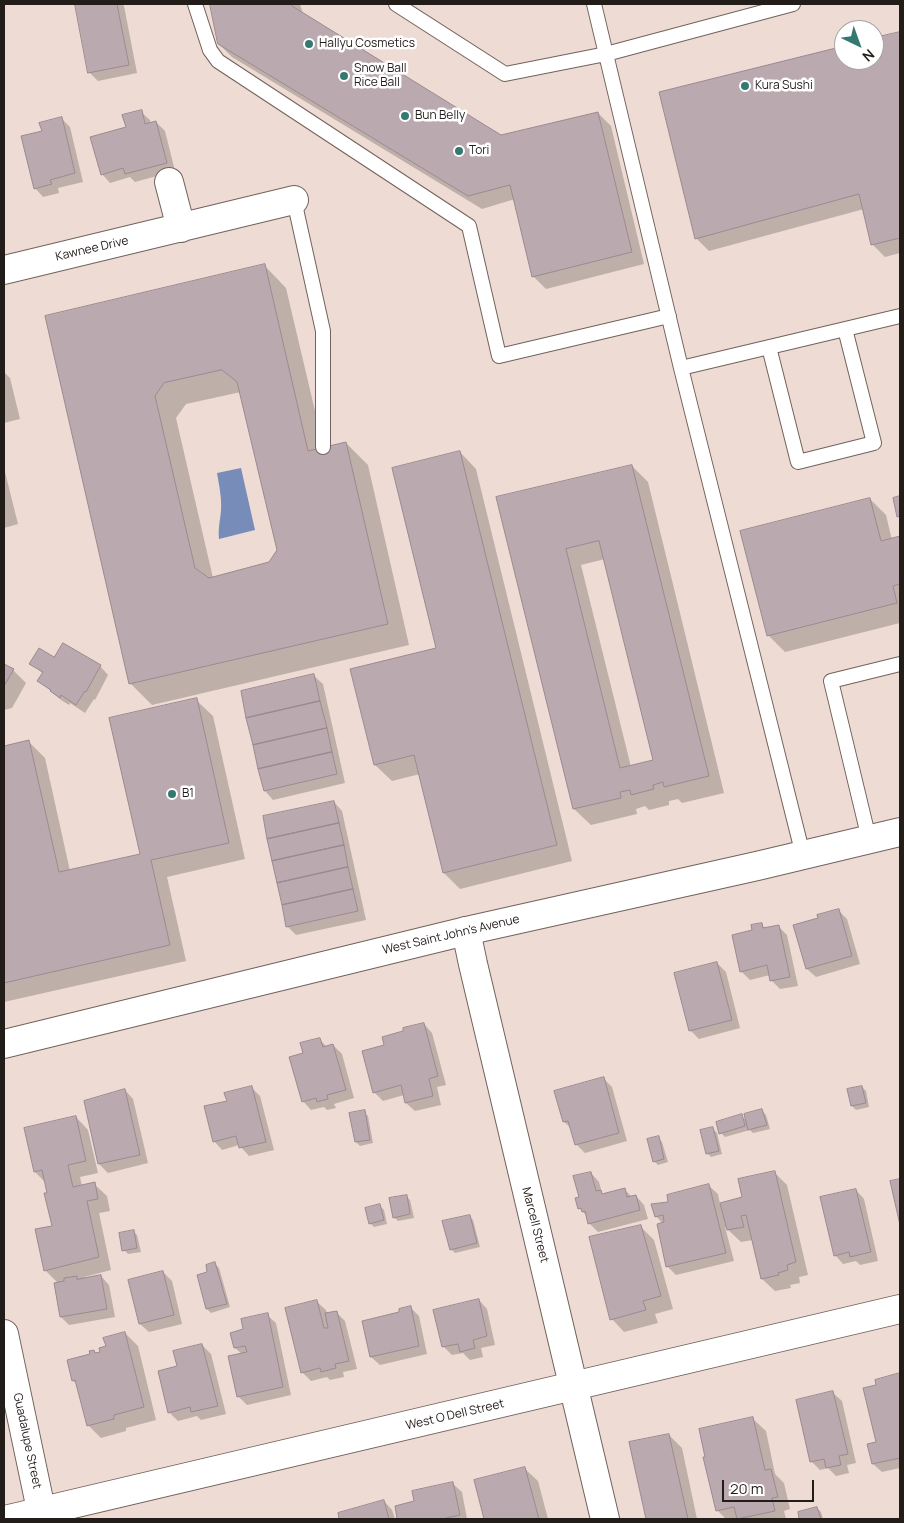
<!DOCTYPE html>
<style>
body{margin:0}
#map{position:relative;width:904px;height:1523px;overflow:hidden;background:#eedbd4;font-family:Manrope,sans-serif}
canvas{display:block}
.frame{position:absolute;inset:0;border:5px solid #231d1a;pointer-events:none}
.north{position:absolute;left:834px;top:20px;width:50px;height:50px;box-sizing:border-box;background:#fff;border:1px solid #a7a5a3;border-radius:50%;rotate:138deg;font-size:14px;font-weight:700;line-height:20px;text-align:center;color:#231d1a}
.north::after{content:'';display:block;margin:auto;width:18px;height:22px;background:#34796f;clip-path:polygon(50% 0,100% 100%,50% 72%,0 100%)}
.scale{position:absolute;left:722px;top:1480px;width:92px;height:22px;box-sizing:border-box;border:2px solid #231d1a;border-top:0;padding-left:6px;font-size:15px;line-height:18px;white-space:nowrap;color:#231d1a;-webkit-text-stroke:4px #fff;paint-order:stroke}
</style>
<div id="map">
<canvas width="904" height="1523"></canvas>
<div class="frame"></div>
<div class="north">N</div>
<div class="scale">20 m</div>
</div>
<script>
const ctx = document.querySelector('canvas').getContext('2d');
ctx.lineJoin = 'round';
function paint(path, color) {
  ctx.fillStyle = color;
  ctx.fill(path, 'evenodd');
}
function trace(path, color, width, dash) {
  ctx.strokeStyle = color;
  ctx.lineWidth = width;
  ctx.lineCap = dash ? 'butt' : 'round';
  ctx.setLineDash(dash || []);
  ctx.stroke(path);
}
function write(font, color, halo, rows, align = 'center') {
  ctx.font = font + ' Manrope,sans-serif';
  ctx.lineWidth = 5;
  ctx.setLineDash([]);
  ctx.textBaseline = 'middle';
  ctx.strokeStyle = halo;
  ctx.fillStyle = color;
  for (const [text, x, y, turn = 0] of rows) {
    ctx.save();
    ctx.translate(x, y);
    ctx.rotate((+turn || 0) * Math.PI / 180);
    ctx.textAlign = isNaN(turn) ? turn : align;
    if (halo) ctx.strokeText(text, 0, 0);
    ctx.fillText(text, 0, 0);
    ctx.restore();
  }
}
paint(new Path2D(`
 M241 468 255 530 219 539C218 529 220 521 221 511 222 498 219 485 217 473Z`), '#778cb9');
paint(new Path2D(`
 M83 4H122L124 6 137 73 98 81 89 72 76 5Z
 M211 4H300L303 14 501 136 598 113 611 126 644 264 546 289 533 276 515 199 482 209 232 57 219 44Z
 M900 33V253L885 257 872 244 864 209 709 251 696 238 844 47V60H874V39Z
 M141 112 150 120 151 124 156 122 165 131 175 171 135 182 130 177 110 183 102 174 127 128Z
 M61 118 70 127 83 182 58 188 59 193 43 197 35 188 43 132Z
 M265 266 286 288 324 449 346 443 368 465 409 645 152 705 130 683 47 317ZM241 392 278 550 269 563 213 578 176 418 186 404Z
 M4 372 10 378 20 419 4 423Z
 M460 452 476 469 572 861 460 889 444 873 420 774 392 781 375 765 437 649Z
 M632 466 648 482 724 793 682 803 678 799 669 801V805L649 810 645 806 636 809 637 814 591 825 574 809 498 498ZM605 559 655 761 631 767 581 565Z
 M4 468 18 524 4 528Z
 M870 499 886 515 892 540 900 537V623L785 652 768 635Z
 M54 659 100 666 108 675 95 700 94 699 85 713 70 703 69 705 61 700 39 681 43 674 31 663Z
 M4 665 13 670 26 683 12 708 4 710Z
 M314 676 323 684 345 783 273 800 265 791 242 692Z
 M196 700 213 716 245 859 167 877 186 961 4 1002V747L28 741 45 758 70 871 141 855Z
 M334 802 342 811 366 920 296 935 288 927Z
 M838 910 847 919 860 964 816 977 807 969 819 919Z
 M761 924 766 929 778 926 787 935 798 986 780 989 772 981 770 975 750 980 741 971 753 931Z
 M717 963 726 972 740 1028 699 1039 690 1030Z
 M424 1024 432 1033 446 1085 437 1087 441 1105 415 1111 406 1103 404 1095 383 1101 374 1092 405 1032Z
 M319 1039 327 1047 333 1045 342 1054 354 1098 334 1104 336 1108 327 1110 324 1107 311 1110 303 1101 304 1054Z
 M604 1079 612 1087 627 1141 585 1153 576 1144 572 1129 564 1122Z
 M862 1087 866 1091 869 1107 856 1110 852 1106Z
 M252 1088 260 1096 274 1150 249 1156 239 1145 222 1150 214 1141 228 1102Z
 M125 1090 133 1099 148 1163 108 1173 99 1164 85 1102Z
 M762 1111 766 1115 770 1129 753 1133 750 1130 725 1137 721 1133 741 1116 747 1121Z
 M364 1112 368 1116 373 1143 360 1146 356 1142Z
 M76 1117 88 1130 98 1173 80 1177 82 1186 94 1184 107 1196 110 1211 99 1213 111 1270 84 1277V1279L101 1276 109 1285 115 1317 69 1325 61 1317 59 1284 46 1271 53 1227 46 1183 35 1172Z
 M713 1129 717 1133 722 1154 711 1157 707 1153Z
 M658 1137 662 1142 668 1162 658 1165 654 1161Z
 M774 1172 787 1185 808 1275 799 1277 800 1283 790 1285 791 1288 775 1291 762 1279 753 1240 741 1242 725 1227 734 1261 676 1275 667 1266 663 1224 656 1216 670 1203 709 1186 718 1194 720 1204 744 1198Z
 M591 1173 599 1182 602 1193 604 1195 625 1190 632 1197 636 1196 644 1205 648 1219 598 1232 589 1223 587 1216 579 1208 580 1198Z
 M856 1190 864 1199 878 1261 860 1265 856 1261 843 1264 835 1255Z
 M406 1196 410 1200 414 1218 398 1221 394 1217Z
 M380 1206 384 1210 387 1224 374 1227 370 1223Z
 M469 1216 473 1220 480 1247 455 1253 451 1249Z
 M641 1227 654 1240 673 1309 655 1314 658 1323 624 1332 612 1319Z
 M133 1231 137 1235 141 1252 128 1254 124 1250Z
 M215 1264 219 1268 230 1307 211 1313 207 1309 209 1273Z
 M163 1272 172 1281 182 1324 149 1332 140 1324Z
 M479 1300 487 1309 495 1345 481 1348 483 1357 470 1360 463 1353 452 1355 443 1346Z
 M317 1302 326 1310 327 1314 336 1312 345 1321 357 1369 343 1372 344 1377 330 1380 327 1377 311 1381 302 1372Z
 M410 1307 419 1316 427 1354 380 1365 371 1357 401 1313Z
 M267 1315 276 1323 291 1395 247 1405 238 1396 242 1354 235 1348 232 1333 245 1330Z
 M125 1333 138 1346 156 1420 126 1428V1431L101 1438 88 1425 77 1384 73 1381 94 1351 97 1354Z
 M202 1345 211 1354 226 1414 201 1420 197 1416 178 1421 169 1412Z
 M900 1375V1468L882 1472 873 1464 869 1445 878 1443 876 1381Z
 M833 1393 842 1401 856 1463 847 1465 849 1473 836 1476 828 1468 820 1470 812 1462Z
 M753 1419 766 1431 775 1474 784 1483 790 1509 784 1511 786 1519H726L717 1510Z
 M669 1435 682 1448 697 1519H647L631 1443Z
 M525 1469 538 1481 548 1519H485L475 1481Z
 M453 1484 462 1492 467 1519H399L396 1507 415 1502Z
 M384 1501 392 1510 395 1519H341L339 1514Z
 M817 1508 821 1512 823 1519H801L799 1513Z`), '#0003');
const building = new Path2D(`
 M75 4H117L129 65 88 73Z
 M210 4H292V6L501 135 598 112 632 252 532 277 510 185 468 196 218 44Z
 M900 32V238L871 245 859 194 695 239 659 92 844 46V60H874V38Z
 M142 110 145 124 156 121 167 163 125 174 123 168 101 175 90 137 126 127 122 115Z
 M62 117 75 173 50 180 52 184 34 189 21 136 42 131 39 123Z
 M265 264 308 451 346 442 388 624 129 684 45 316ZM222 370 237 382 277 550 269 562 209 578 195 568 155 396 164 383Z
 M460 451 557 845 443 873 414 755 374 765 350 669 436 648 392 468Z
 M632 465 709 776 664 787 663 782 653 785 654 789 631 795 630 790 620 792 621 798 573 809 496 497ZM599 541 653 760 620 768 566 549Z
 M900 496V516L897 517 893 498Z
 M870 498 881 541 900 536V584L893 586 897 603 767 636 740 531Z
 M63 643 101 665 86 692 85 691 76 705 61 695 60 698 50 691 51 690 37 681 43 672 29 664 39 648 54 657Z
 M4 664 14 669 4 686Z
 M314 674 320 701 246 718 241 691Z
 M197 698 229 843 151 860 170 945 4 983V746L29 740 59 872 140 854 109 718Z
 M320 701 327 728 253 745 246 718Z
 M327 728 332 752 258 769 253 745Z
 M332 752 337 774 264 791 258 769Z
 M334 801 339 823 267 839 263 816Z
 M339 823 344 845 272 861 267 839Z
 M344 845 348 867 277 883 272 861Z
 M348 867 353 889 282 905 277 883Z
 M353 889 358 911 286 927 282 905Z
 M839 909 852 956 806 969 793 925 818 918 817 915Z
 M762 923 763 928 779 925 790 977 770 981 767 965 740 972 732 935 752 930 751 925Z
 M717 962 732 1020 689 1031 674 973Z
 M424 1023 438 1076 429 1079 433 1096 405 1103 401 1085 373 1093 362 1051 384 1045 382 1037 403 1031V1028Z
 M320 1038 323 1047 333 1044 346 1090 327 1095 328 1099 317 1102 316 1098 302 1102 289 1057 303 1053 300 1043Z
 M604 1077 619 1133 575 1145 568 1121 563 1122 554 1091Z
 M252 1086 266 1142 239 1148 236 1136 213 1142 204 1106 227 1101 224 1093Z
 M862 1086 866 1103 851 1106 847 1089Z
 M125 1089 140 1155 98 1164 84 1101Z
 M762 1109 767 1125 748 1130 744 1114Z
 M365 1110 370 1140 355 1142 349 1113Z
 M742 1114 745 1126 719 1134 716 1122Z
 M76 1116 86 1161 68 1165 73 1187 95 1182 98 1199 87 1201 99 1257 44 1271 35 1229 52 1226 44 1193H47L42 1170 34 1172 24 1128Z
 M713 1127 719 1151 706 1154 700 1130Z
 M659 1136 664 1159 653 1162 647 1139Z
 M775 1171 796 1262 787 1265 788 1270 778 1273 779 1275 761 1279 746 1215 741 1216 744 1227 727 1230 720 1203 742 1197 738 1179Z
 M591 1172 596 1191 601 1190 602 1194 625 1188 627 1197 636 1195 640 1210 588 1224 585 1211 582 1212 581 1208 578 1209 575 1198 579 1197 573 1176Z
 M900 1179V1225L890 1181Z
 M709 1184 726 1253 666 1267 657 1224 664 1222 663 1215 655 1217 651 1204 668 1202 667 1195Z
 M856 1189 871 1252 850 1257 849 1252 834 1256 820 1197Z
 M407 1195 410 1214 393 1218 389 1198Z
 M380 1204 384 1220 369 1224 365 1208Z
 M470 1215 477 1243 450 1250 442 1221Z
 M641 1225 661 1296 643 1301 646 1310 610 1320 589 1237Z
 M134 1230 137 1248 122 1251 119 1233Z
 M215 1262 227 1304 206 1309 197 1275 207 1272 206 1265Z
 M163 1271 174 1315 139 1324 128 1280Z
 M101 1275 107 1309 60 1317 54 1283 64 1281V1278L77 1276V1279Z
 M479 1299 487 1336 473 1340 475 1348 460 1352 458 1344 442 1347 433 1310Z
 M317 1300 324 1328H328L325 1313 337 1311 349 1361 335 1364 336 1368 321 1372 320 1368 301 1373 285 1308Z
 M411 1306 419 1346 370 1357 362 1321 399 1312V1309Z
 M268 1313 283 1387 237 1397 228 1356 247 1352 245 1346 234 1348 230 1333 243 1329 241 1319Z
 M125 1332 144 1407 114 1415V1419L87 1426 75 1380 72 1381 67 1360 90 1354 89 1351 94 1350 95 1353 100 1352 99 1348 106 1346 103 1338Z
 M202 1344 218 1406 191 1412 190 1407 168 1413 158 1371 177 1366 173 1351Z
 M900 1373V1458L872 1464 867 1444 876 1442 863 1388 876 1385 875 1380Z
 M833 1391 848 1454 839 1456 841 1465 826 1468 824 1459 810 1462 796 1400Z
 M753 1417 765 1470 771 1469 778 1497 772 1498 775 1511 737 1519 734 1507 716 1511 703 1457H705L699 1429Z
 M669 1434 688 1519H646L629 1442Z
 M525 1467 539 1519H484L474 1480Z
 M453 1482 460 1515 446 1518V1519H397L395 1506 414 1501 412 1491Z
 M384 1500 389 1519H339L338 1513Z
 M817 1507 821 1519H799L798 1512Z`);
paint(building, '#bba9b0');
trace(building, '#9b8991', 1);
const service = new Path2D(`
 M195 4 210 50 218 61 469 226 499 356 669 316
 M396 4 505 74 606 54 793 4
 M594 4 681 368 803 855
 M294 200 323 331V447
 M769 347 798 462 874 443 845 329
 M681 368 900 316
 M869 839 831 681 900 664`);
const minor = new Path2D(`
 M169 182 181 228
 M4 270 294 200
 M466 931 473 964 605 1519
 M9 1519 900 1309`);
const tertiary = new Path2D(`
 M4 1044 466 931 757 866 900 832
 M4 1334 43 1519`);
trace(service, '#72625c', 16);
trace(minor, '#72625c', 30);
trace(tertiary, '#72625c', 30);
trace(service, '#fff', 14);
trace(minor, '#fff', 28);
trace(tertiary, '#fff', 28);
for (const [x, y, r, color] of [
 [309,44,5,"#34796f"],
 [344,76,5,"#34796f"],
 [745,86,5,"#34796f"],
 [405,116,5,"#34796f"],
 [459,151,5,"#34796f"],
 [172,794,5,"#34796f"]
]) {
  const dot = new Path2D();
  dot.arc(x, y, r, 0, 2 * Math.PI);
  ctx.fillStyle = color;
  ctx.fill(dot);
  trace(dot, '#fff', 2);
}
write('12px', '#231d1a', '#fff', [
 ["Hallyu Cosmetics",319,44],
 ["Snow Ball",354,69],
 ["Rice Ball",354,83],
 ["Kura Sushi",755,86],
 ["Bun Belly",415,116],
 ["Tori",469,151],
 ["B1",182,794]
], 'left');
write('12px', '#231d1a', '#fff', [
 ["Kawnee Drive",92,249,-13],
 ["West Saint John's Avenue",451,935,-13],
 ["Marcell Street",535,1225,76],
 ["West O Dell Street",455,1415,-13],
 ["Guadalupe Street",27,1441,78]
]);
</script>
